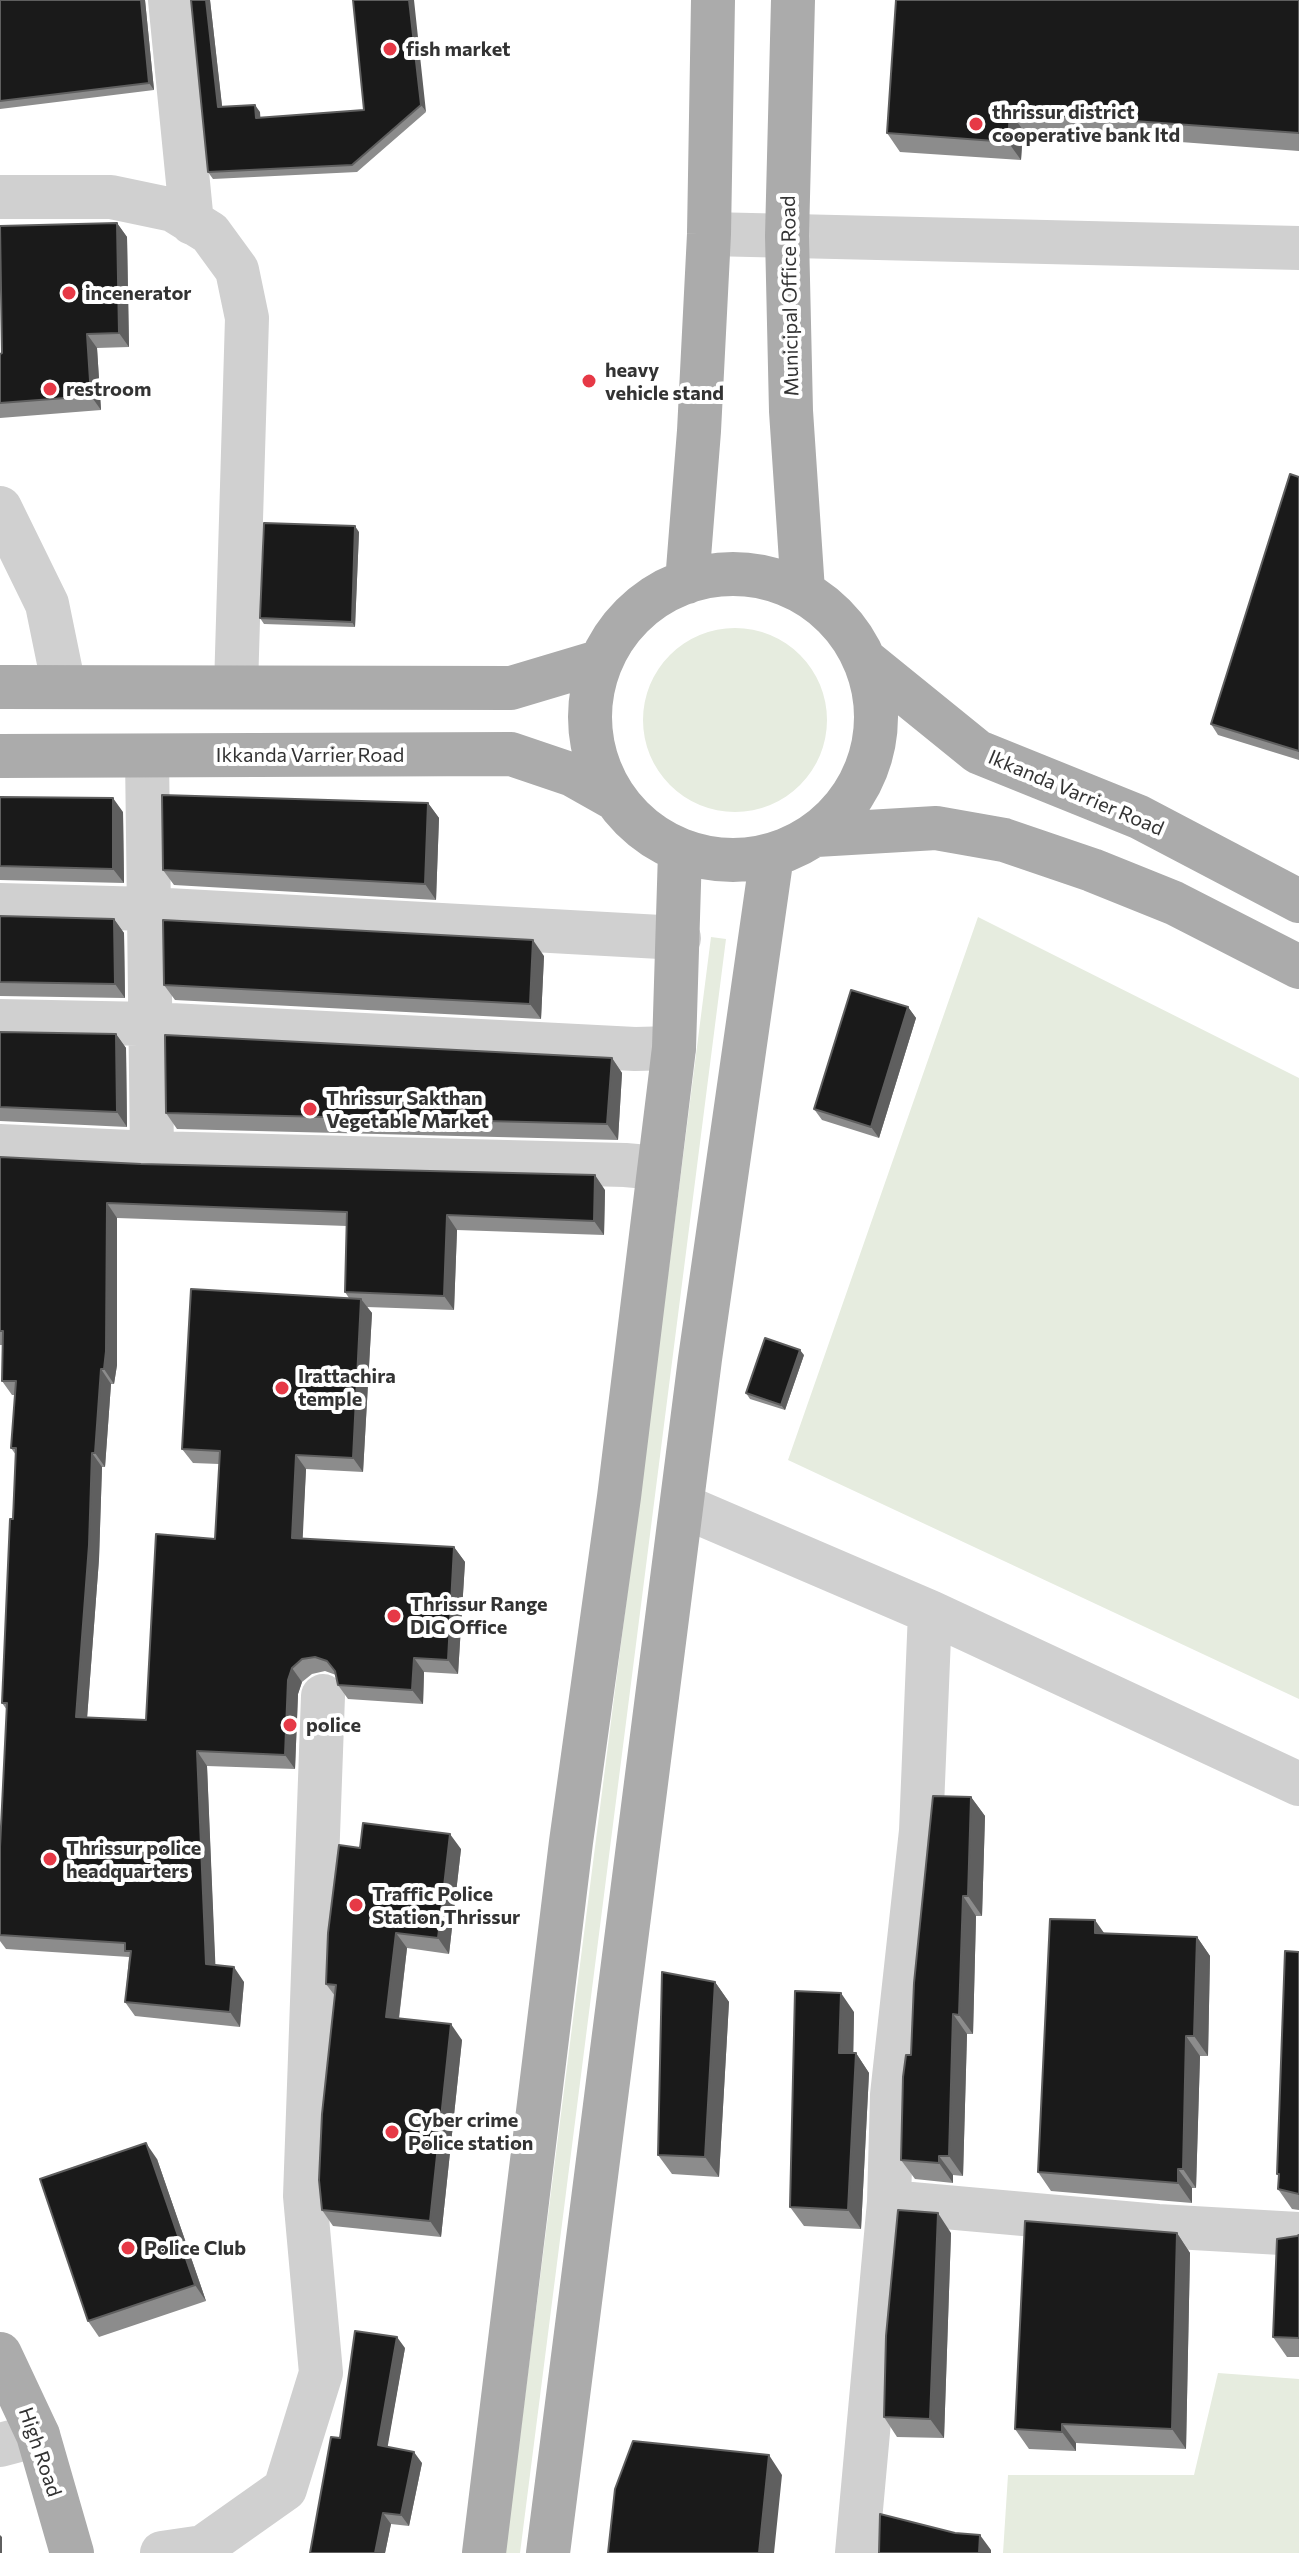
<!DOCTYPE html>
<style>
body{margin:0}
canvas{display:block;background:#fff}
</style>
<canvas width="1299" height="2553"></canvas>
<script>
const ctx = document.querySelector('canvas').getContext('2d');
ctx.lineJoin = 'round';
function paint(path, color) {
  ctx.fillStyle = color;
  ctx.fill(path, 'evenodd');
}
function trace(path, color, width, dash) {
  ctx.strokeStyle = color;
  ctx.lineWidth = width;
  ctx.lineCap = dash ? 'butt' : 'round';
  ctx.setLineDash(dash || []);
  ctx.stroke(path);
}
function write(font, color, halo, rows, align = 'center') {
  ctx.font = font + ' Commissioner,sans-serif';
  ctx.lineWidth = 8;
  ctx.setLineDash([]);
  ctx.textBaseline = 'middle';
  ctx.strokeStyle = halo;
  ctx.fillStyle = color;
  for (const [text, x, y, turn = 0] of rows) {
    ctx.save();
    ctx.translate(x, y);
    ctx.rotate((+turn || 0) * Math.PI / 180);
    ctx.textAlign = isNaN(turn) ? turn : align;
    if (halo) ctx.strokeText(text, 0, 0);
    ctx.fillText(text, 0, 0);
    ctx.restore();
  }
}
paint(new Path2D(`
 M643 720a92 92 0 1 1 184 0a92 92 0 1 1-184 0Z
 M978 917 1299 1078V1699L788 1460Z
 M711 937 726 939 520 2553H505Z
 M1218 2373 1299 2379V2553H1003L1008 2475H1194Z`), '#e6ecdf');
trace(new Path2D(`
 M170 0 192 223
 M0 197H111L173 210 210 233 237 270 247 318 236 687
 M709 234 1299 248
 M0 508 47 604 64 687
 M147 756 152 1153
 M0 905 149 909 679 938
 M0 1021 151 1024 635 1049 674 1048
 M0 1146 152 1153 625 1165 659 1168
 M683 1506 930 1612 1299 1784
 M889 2202 1158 2226 1299 2234
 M0 2445 38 2435
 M162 2553 203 2547 285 2489 321 2373 305 2196 323 1696
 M857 2553 889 2202 892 2095 921 1831 930 1612`), '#d0d0d0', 44);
trace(new Path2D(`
 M793 0 787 236 791 411 803 591
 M590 717a143 143 0 1 1 286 0a143 143 0 1 1-286 0Z
 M687 582 699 431 709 234 713 0
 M867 662 978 752 1139 817 1299 901
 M0 687 511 688 598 662
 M0 756 511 754 573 775 612 797
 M816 835 936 828 1004 840 1092 870 1174 903 1299 967
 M0 2354 38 2435 72 2553
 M484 2553 571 1842 619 1497 674 1048 680 852
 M548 2553 700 1359 772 855`), '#ababab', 44);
paint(new Path2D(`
 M0 0H145L154 90 0 109Z
 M191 0H210L222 107 260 112V118L364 110 353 0 426 112 357 172 213 179 208 172Z
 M1299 0V151L1023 130 1021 160 900 152 887 133Z
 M117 223 127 237 129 347 97 348 101 410 0 418V354L2 353Z
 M1299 477V760L1218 735 1211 724Z
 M359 532 355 627 264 624 260 618Z
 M0 797 123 812 124 883 0 880Z
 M428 803 439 818 436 900 174 885 163 870Z
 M0 916 114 919 124 933 125 998 0 996Z
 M544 956 541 1019 175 1000 164 985Z
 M908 1007 916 1018 879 1138 822 1120 814 1109Z
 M0 1032 116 1034 126 1048 127 1127 0 1121Z
 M612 1058 622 1073 618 1140 177 1129 166 1113Z
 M0 1157 605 1190 604 1235 457 1230 454 1310 367 1307 372 1313 363 1472 306 1469 302 1539 454 1547 465 1562 458 1674 424 1672 423 1704 348 1699 338 1685 336 1675 325 1671 312 1674 302 1682 298 1694 295 1769 207 1766 215 1965 244 1982 240 2027 135 2016 125 2002 129 1957 6 1949 0 1941V1847L7 1710 2 1703 16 1455 11 1448 15 1395H12L2 1381V1345H0ZM117 1218 347 1226 345 1292 349 1298 182 1449 193 1463 219 1464 215 1539 146 1720 87 1718 99 1559 102 1467H105L111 1384H114L117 1365Z
 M804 1355 785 1410 750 1399 746 1393Z
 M971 1797 985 1816 982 1916H976L973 2034H967L963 2176 953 2175V2183L915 2179 901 2160 911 2055Z
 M360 1848 461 1849 449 1954 407 1948 399 2019 462 2040 441 2237 333 2226 322 2210 335 1996 326 1984Z
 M1105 1934 1197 1937 1210 1956 1208 2056H1200L1196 2188H1192V2203L1051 2191 1038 2172Z
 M1299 1952V2210L1292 2209 1278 2189 1279 2177 1277 2174Z
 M715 1982 729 2002 719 2177 672 2174 658 2155Z
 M854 2012 853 2053H856L869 2073 861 2229 804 2226 790 2207Z
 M157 2159 206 2301 99 2337 88 2321Z
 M951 2233 944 2438 897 2437 884 2417Z
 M1177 2233 1190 2253 1186 2449 1076 2443V2451L1029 2449 1015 2429Z
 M1299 2235V2357H1287L1273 2337 1297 2236Z
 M405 2348 387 2447 422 2463 409 2526 391 2524 385 2553 340 2438Z`), '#8c8c8c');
paint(new Path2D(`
 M141 0H145L154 90 149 83Z
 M206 0H210L223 114 218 107Z
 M409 0H414L426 112 421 105Z
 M255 105 260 112 261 126 256 118Z
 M1010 112 1023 130 1021 160 1008 142Z
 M117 223 127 237 129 347 119 333Z
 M87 334 97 348 101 410 91 396Z
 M355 526 359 532 355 627 352 622Z
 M113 798 123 812 124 883 113 869Z
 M428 803 439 818 436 900 425 884Z
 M114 919 124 933 125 998 115 984Z
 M533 940 544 956 541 1019 530 1004Z
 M908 1007 916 1018 879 1138 871 1127Z
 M116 1034 126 1048 127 1127 117 1112Z
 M612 1058 622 1073 618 1140 607 1124Z
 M595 1175 605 1190 604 1235 594 1221Z
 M107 1203 117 1218V1365L114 1384 104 1369Z
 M447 1215 457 1230 454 1310 444 1296Z
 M361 1299 372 1313 363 1472 353 1458Z
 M800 1350 804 1355 785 1410 781 1405Z
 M101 1369 111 1384 105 1467 95 1453Z
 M92 1453 102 1467 99 1559 86 1732 76 1717Z
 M296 1455 306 1469 302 1553 292 1538Z
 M454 1547 465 1562 458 1674 448 1660Z
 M414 1658 424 1672 423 1704 412 1690Z
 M292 1668 302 1682 298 1694 295 1769 285 1755 288 1680Z
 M197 1751 207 1766 216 1979 206 1964Z
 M971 1797 985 1816 982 1916 968 1896Z
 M450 1834 461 1849 449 1954 438 1938Z
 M963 1896 976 1916 973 2034 959 2015Z
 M1095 1920 1109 1940 1095 1933Z
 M396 1933 407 1948 397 2033 386 2017Z
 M1197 1937 1210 1956 1208 2056 1194 2036Z
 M234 1967 244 1982 240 2027 230 2012Z
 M715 1982 729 2002 719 2177 705 2157Z
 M841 1993 854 2012 853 2072 839 2053Z
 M953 2014 967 2034 963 2176 949 2156Z
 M451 2024 462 2040 441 2237 430 2221Z
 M1186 2036 1200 2056 1196 2188 1183 2169Z
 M856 2053 869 2073 861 2229 848 2210Z
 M146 2143 157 2159 206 2301 195 2285Z
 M939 2156 953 2175V2183L939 2163Z
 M1178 2169 1192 2188V2203L1178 2183Z
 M938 2213 951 2233 944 2438 930 2419Z
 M1177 2233 1190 2253 1186 2449 1172 2429Z
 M397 2337 405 2348 386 2456 378 2445Z
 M1062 2424 1076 2443V2451L1062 2432Z
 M414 2452 422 2463 409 2526 401 2515Z
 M769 2455 782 2475 774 2553H759Z
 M383 2513 391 2524 385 2553H375Z
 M0 2535 2 2537V2553H0Z
 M980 2535 991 2550V2553H979Z`), '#5f5f5f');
const building = new Path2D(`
 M0 0H141L149 83 0 101Z
 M191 0H206L218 107 255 105 256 118 364 110 353 0H409L421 105 352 165 208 172Z
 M896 0H1299V133L1010 112 1008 142 887 133Z
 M117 223 119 333 87 334 91 396 0 403V354L2 353 0 226Z
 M1290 474 1299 477V751L1211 724Z
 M264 523 355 526 352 622 260 618Z
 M162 795 428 803 425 884 163 870Z
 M0 797 113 798V869L0 866Z
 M0 916 114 919 115 984 0 982Z
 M163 920 533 940 530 1004 164 985Z
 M851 990 908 1007 871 1127 814 1109Z
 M0 1032 116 1034 117 1112 0 1107Z
 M165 1035 612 1058 607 1124 166 1113Z
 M0 1157 141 1164 595 1175 594 1221 447 1215 444 1296 345 1292 347 1212 107 1203 106 1351 104 1369H101L95 1453H92L89 1545 76 1717 146 1720 156 1534 215 1539 220 1451 182 1449 191 1289 361 1299 353 1458 296 1455 292 1538 454 1547 448 1660 414 1658 412 1690 338 1685 335 1671 327 1661 315 1657 302 1659 292 1668 288 1680 285 1755 197 1751 206 1964 234 1967 230 2012 125 2002 131 1951H125V1943L0 1935V1847L7 1703H2L10 1519H13L16 1448H11L16 1381H2L3 1331H0Z
 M765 1338 800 1350 781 1405 746 1393Z
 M933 1796 971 1797 968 1896H963L959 2015 953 2014 949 2156H939V2163L901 2160 903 2077 906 2055H911L914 1983Z
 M363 1823 450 1834 438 1938 396 1933 386 2017 451 2024 430 2221 322 2210 319 2180 322 2114 336 1985 326 1984 328 1933 339 1845 360 1848Z
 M1050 1919 1095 1920V1933L1197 1937 1194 2036H1186L1183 2169H1178V2183L1038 2172Z
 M1285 1951 1299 1952V2194L1278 2189 1279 2174H1277Z
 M662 1972 715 1982 705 2157 658 2155Z
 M795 1991 841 1993 839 2053H856L848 2210 790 2207Z
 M146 2143 195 2285 88 2321 40 2179Z
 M898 2210 938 2213 930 2419 884 2417 886 2336Z
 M1025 2221 1177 2233 1172 2429 1062 2424V2432L1015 2429Z
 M1299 2235V2338L1273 2337 1277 2239 1297 2236Z
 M355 2331 397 2337 378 2445 414 2452 401 2515 383 2513 375 2553H310L331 2437 340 2438Z
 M633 2441 769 2455 759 2553H608L615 2489Z
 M880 2514 955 2533 980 2535 979 2553H879Z`);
paint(building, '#1a1a1a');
trace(building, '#5f5f5f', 2);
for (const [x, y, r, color] of [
 [390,49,8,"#e63946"],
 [976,124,8,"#e63946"],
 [69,293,8,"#e63946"],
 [589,381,8,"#e63946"],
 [50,389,8,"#e63946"],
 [310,1109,8,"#e63946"],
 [282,1388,8,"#e63946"],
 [394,1616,8,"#e63946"],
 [290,1725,8,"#e63946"],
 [50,1859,8,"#e63946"],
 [356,1905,8,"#e63946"],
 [392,2132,8,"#e63946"],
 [128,2248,8,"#e63946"]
]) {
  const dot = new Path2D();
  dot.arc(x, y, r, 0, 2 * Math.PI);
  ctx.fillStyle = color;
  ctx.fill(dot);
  trace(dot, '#fff', 3);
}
write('bold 20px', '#333', '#fff', [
 ["fish market",406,49],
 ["thrissur district",992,112],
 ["cooperative bank ltd",992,135],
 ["incenerator",85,293],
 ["heavy",605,370],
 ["vehicle stand",605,393],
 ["restroom",66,389],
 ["Thrissur Sakthan",326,1098],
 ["Vegetable Market",326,1121],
 ["Irattachira",298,1376],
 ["temple",298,1399],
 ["Thrissur Range",410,1604],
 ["DIG Office",410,1627],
 ["police",306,1725],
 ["Thrissur police",66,1848],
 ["headquarters",66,1871],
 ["Traffic Police",372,1894],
 ["Station,Thrissur",372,1917],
 ["Cyber crime",408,2120],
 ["Police station",408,2143],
 ["Police Club",144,2248]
], 'left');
write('20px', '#333', '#fff', [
 ["Municipal Office Road",790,296,-91],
 ["Ikkanda Varrier Road",310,755],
 ["Ikkanda Varrier Road",1076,793,23],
 ["High Road",40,2452,71]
]);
</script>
